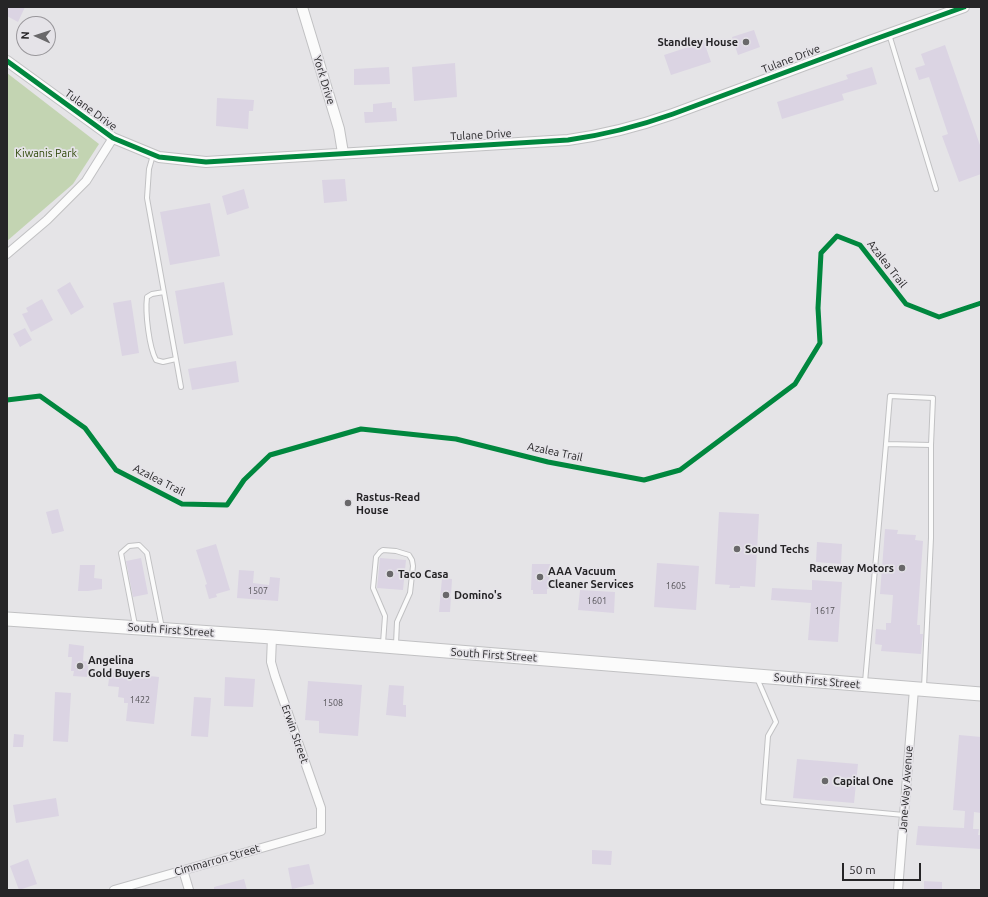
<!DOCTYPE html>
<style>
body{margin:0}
#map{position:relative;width:988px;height:897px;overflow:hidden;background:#e5e4e7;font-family:Ubuntu,sans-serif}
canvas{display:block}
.frame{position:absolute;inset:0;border:8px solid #262527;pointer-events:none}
.north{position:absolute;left:16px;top:16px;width:40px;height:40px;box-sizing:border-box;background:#e5e3e8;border:1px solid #99979b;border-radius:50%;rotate:273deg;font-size:11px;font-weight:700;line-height:16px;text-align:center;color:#262527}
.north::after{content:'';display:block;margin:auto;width:14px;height:18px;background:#69686a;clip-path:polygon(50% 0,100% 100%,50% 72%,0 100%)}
.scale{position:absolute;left:842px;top:863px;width:79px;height:18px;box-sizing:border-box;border:2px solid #262527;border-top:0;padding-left:5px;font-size:12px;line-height:14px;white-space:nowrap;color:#262527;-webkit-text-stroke:3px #e5e3e8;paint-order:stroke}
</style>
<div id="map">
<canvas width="988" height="897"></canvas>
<div class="frame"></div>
<div class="north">N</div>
<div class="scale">50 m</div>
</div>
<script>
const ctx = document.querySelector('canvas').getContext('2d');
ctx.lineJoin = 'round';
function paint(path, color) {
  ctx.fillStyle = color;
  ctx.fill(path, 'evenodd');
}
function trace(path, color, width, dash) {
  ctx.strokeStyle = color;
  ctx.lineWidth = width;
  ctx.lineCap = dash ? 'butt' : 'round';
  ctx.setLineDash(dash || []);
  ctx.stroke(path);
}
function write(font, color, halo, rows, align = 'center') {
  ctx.font = font + ' Ubuntu,sans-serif';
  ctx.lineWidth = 3.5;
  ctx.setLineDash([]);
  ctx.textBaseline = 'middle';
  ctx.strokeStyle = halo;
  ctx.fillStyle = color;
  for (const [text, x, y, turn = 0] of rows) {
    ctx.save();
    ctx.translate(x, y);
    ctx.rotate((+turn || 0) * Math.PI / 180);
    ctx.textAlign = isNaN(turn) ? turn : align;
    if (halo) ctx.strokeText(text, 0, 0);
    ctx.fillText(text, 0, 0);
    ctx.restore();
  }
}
paint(new Path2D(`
 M7 73 99 144 73 184 7 241Z`), '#c3d4b2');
paint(new Path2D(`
 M7 7H25L18 22 7 16Z
 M754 30 760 47 738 55 732 37Z
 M704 42 711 62 671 75 664 55Z
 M945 45 981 148V174L959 182 942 136 948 134 929 77 919 80 915 68 925 65 921 54Z
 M455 63 457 97 414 101 412 67Z
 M389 67 390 84 354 85V69Z
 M872 67 877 84 842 94 844 100 782 119 777 102 848 79 846 75Z
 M217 98 254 100 253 111H249L248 129 216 126Z
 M392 102V108H396L397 121 365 123 364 112H373V104Z
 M345 179 347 201 324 203 322 180Z
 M244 189 249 208 227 215 222 196Z
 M210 203 220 256 170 265 160 212Z
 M70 282 84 307 71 315 57 290Z
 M224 282 233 335 184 344 175 291Z
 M42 299 53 320 31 332 22 314 28 312 26 308Z
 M131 300 139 353 122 356 113 303Z
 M25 328 32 340 20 347 13 334Z
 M236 361 239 382 192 390 188 369Z
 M58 509 64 531 52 534 46 512Z
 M719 512 759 514 755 587 740 586V588H729L730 585 715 584Z
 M885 529 898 530 897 534 916 535 915 540 923 541 917 625H920V634H923L921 654 881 651 882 645 875 644 876 629 886 630V623H891L893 595 880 594Z
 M817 542 842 544 841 564 816 562Z
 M216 544 230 590 216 594 217 597 209 599 205 585 207 584 196 550Z
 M141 558 148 594 133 597 126 561Z
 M380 558 406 560 403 590 377 588Z
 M657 563 699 566 696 610 654 607Z
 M532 564H550L549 589H547V594H533V590H531Z
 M80 565H95L94 578 102 579V589L88 591H78Z
 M239 570 254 571 253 583 269 585 270 577 280 578 278 601 237 598Z
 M442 578 452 579 450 612H439Z
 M812 580 842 582 838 642 808 640 811 603 771 600 772 588 812 590Z
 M580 590 615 592 614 613 578 610Z
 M69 644 84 646 83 661 89 662 87 677 73 676 74 671H71L72 657H68Z
 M110 672 159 677 154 724 126 721 128 703H124V698L118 697 119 687 108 686Z
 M225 677 255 679 253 707 224 706Z
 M308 681 362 685 358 736 319 733V721L305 720Z
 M389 685 404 686 403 705H406V717L386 715Z
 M55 692 71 693 68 742 53 741Z
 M194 697 211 698 208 737 191 736Z
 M14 734 24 735 23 747H13Z
 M959 735 981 737V813L974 812 973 829H979L978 835H981V849L916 845 918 826 964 828 965 811 953 810Z
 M797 759 858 764 854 803 793 798Z
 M56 798 59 816 16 823 13 805Z
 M592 850 612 851 611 865 592 864Z
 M28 859 37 884 19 890 10 866Z
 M309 864 314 884 292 889 288 868Z
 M244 879 247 890H214V887Z
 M924 881 942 882V890H924Z`), '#dbd4e3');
const service = new Path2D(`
 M889 34 936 189
 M153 155 149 169 147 198 181 387
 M164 292 152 294 147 297C145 313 149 347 156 360L163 362 176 359
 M886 444 890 396 933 398 931 445
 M135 625 121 553 129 546 139 545 147 553 162 628
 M383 643 385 616 373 588 376 557 380 552 383 550 396 551 409 555 412 560 413 566 410 593 397 622 396 644
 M757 678 776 722 768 736 763 802 904 815
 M865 682 886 444 931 445V538L924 687`);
const minor = new Path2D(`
 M7 254 47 220 86 181 113 138
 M183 870 189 890
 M114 890 321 831V808L275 676 271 662 272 637
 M898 890 914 689`);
const tertiary = new Path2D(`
 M302 7 339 129 343 153
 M7 61 113 138 159 157 206 162 568 140C604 135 639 126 673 114L867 42 964 7`);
const primary = new Path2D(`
 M7 619 272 637 981 694`);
trace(service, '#c1c1c3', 6);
trace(minor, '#c1c1c3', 10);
trace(tertiary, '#c1c1c3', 12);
trace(primary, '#c1c1c3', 15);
trace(service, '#fbfbfb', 4);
trace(minor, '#fbfbfb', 8);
trace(tertiary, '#fbfbfb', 10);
trace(primary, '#fbfbfb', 13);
trace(new Path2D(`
 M7 61 113 138 159 157 206 162 568 140C604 135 639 126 673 114L867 42 964 7
 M7 400 40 396 85 428 116 470 182 504 227 505 244 480 270 455 361 429 456 439 548 462 644 480 680 470 795 384 820 343 818 308 821 253 837 236 860 245 906 304 939 317 981 303`), '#00873e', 5);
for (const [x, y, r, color] of [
 [746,42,4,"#69686a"],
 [348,503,4,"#69686a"],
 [737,549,4,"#69686a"],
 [902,568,4,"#69686a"],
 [390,574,4,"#69686a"],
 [540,577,4,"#69686a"],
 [446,595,4,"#69686a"],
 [80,666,4,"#69686a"],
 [825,781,4,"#69686a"]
]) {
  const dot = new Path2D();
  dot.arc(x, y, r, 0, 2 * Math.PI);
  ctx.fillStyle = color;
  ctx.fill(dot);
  trace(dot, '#e5e3e8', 1.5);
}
write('9px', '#535156', null, [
 ["1605",676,586],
 ["1507",258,591],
 ["1601",597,601],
 ["1617",825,611],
 ["1422",140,700],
 ["1508",333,703]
]);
write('bold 11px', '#262527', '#e5e3e8', [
 ["Standley House",738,42,"right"],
 ["Rastus-Read",356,497],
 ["House",356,510],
 ["Sound Techs",745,549],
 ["Raceway Motors",894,568,"right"],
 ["AAA Vacuum",548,571],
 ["Cleaner Services",548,584],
 ["Taco Casa",398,574],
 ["Domino's",454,595],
 ["Angelina",88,660],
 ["Gold Buyers",88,673],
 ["Capital One",833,781]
], 'left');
write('11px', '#262527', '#e5e3e8', [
 ["Tulane Drive",791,59,-21],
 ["York Drive",324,80,73],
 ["Tulane Drive",91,110,36],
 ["Tulane Drive",481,135,-3],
 ["Azalea Trail",887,264,52],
 ["Azalea Trail",555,452,12],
 ["Azalea Trail",159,480,27],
 ["South First Street",171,630,4],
 ["South First Street",494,655,4],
 ["South First Street",817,681,5],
 ["Erwin Street",295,734,71],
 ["Jane-Way Avenue",906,789,-86],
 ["Cimmarron Street",217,860,-16]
]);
write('11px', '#30490a', '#e5e3e8', [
 ["Kiwanis Park",46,153]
]);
</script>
